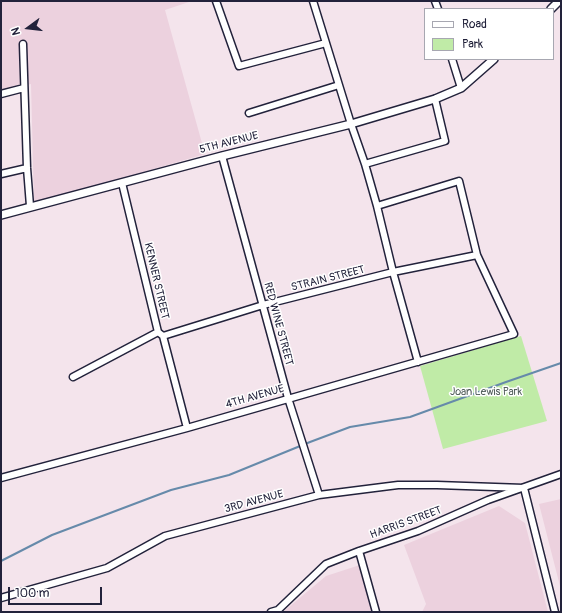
<!DOCTYPE html>
<style>
body{margin:0}
#map{position:relative;width:562px;height:613px;overflow:hidden;background:#f4e4ec;font-family:Pangolin,sans-serif}
canvas{display:block}
.frame{position:absolute;inset:0;border:2px solid #22223b;pointer-events:none}
.legend{position:absolute;left:424px;top:8px;width:130px;height:52px;box-sizing:border-box;background:#fff;border:1px solid #a7a7b1;margin:0;padding:5px 7px;list-style:none;font-size:12px;color:#22223b}
.legend li{display:flex;align-items:center;gap:8px;height:20px}
.legend b{width:20px;border:1px solid #a7a7b1}
.north{position:absolute;left:8px;top:8px;width:40px;height:40px;-webkit-text-stroke:3px #fff;paint-order:stroke;rotate:255deg;font-size:11px;font-weight:700;line-height:16px;text-align:center;color:#22223b}
.north::after{content:'';display:block;margin:auto;width:14px;height:18px;background:#22223b;clip-path:polygon(50% 0,100% 100%,50% 72%,0 100%)}
.scale{position:absolute;left:8px;top:587px;width:94px;height:18px;box-sizing:border-box;border:2px solid #22223b;border-top:0;padding-left:5px;font-size:12px;line-height:14px;white-space:nowrap;color:#22223b;-webkit-text-stroke:3px #fff;paint-order:stroke}
</style>
<div id="map">
<canvas width="562" height="613"></canvas>
<div class="frame"></div>
<ul class="legend">
<li><b style="height:5px;background:#fff"></b>Road</li>
<li><b style="height:11px;background:#c0eba7"></b>Park</li>
</ul>
<div class="north">N</div>
<div class="scale">100 m</div>
</div>
<script>
const ctx = document.querySelector('canvas').getContext('2d');
ctx.lineJoin = 'round';
function paint(path, color) {
  ctx.fillStyle = color;
  ctx.fill(path, 'evenodd');
}
function trace(path, color, width, dash) {
  ctx.strokeStyle = color;
  ctx.lineWidth = width;
  ctx.lineCap = dash ? 'butt' : 'round';
  ctx.setLineDash(dash || []);
  ctx.stroke(path);
}
function write(font, color, halo, rows, align = 'center') {
  ctx.font = font + ' Pangolin,sans-serif';
  ctx.lineWidth = 3;
  ctx.setLineDash([]);
  ctx.textBaseline = 'middle';
  ctx.strokeStyle = halo;
  ctx.fillStyle = color;
  for (const [text, x, y, turn = 0] of rows) {
    ctx.save();
    ctx.translate(x, y);
    ctx.rotate((+turn || 0) * Math.PI / 180);
    ctx.textAlign = isNaN(turn) ? turn : align;
    if (halo) ctx.strokeText(text, 0, 0);
    ctx.fillText(text, 0, 0);
    ctx.restore();
  }
}
paint(new Path2D(`
 M1 1H192L165 10 205 154 34 204 31 84 1 91Z
 M561 499V590L539 504Z
 M499 506 525 523 548 612H422L426 604 404 545Z
 M363 564 375 612H283L326 576Z`), '#ecd1de');
paint(new Path2D(`
 M521 336 547 421 443 449 420 366Z`), '#c0eba7');
trace(new Path2D(`
 M1 561 52 535 171 490 229 475 310 442 350 427 410 417 506 382 561 363`), '#668aaa', 2);
const minor = new Path2D(`
 M216 1 239 66 326 43
 M313 1 351 124 365 164 377 206 393 272 418 362
 M435 1 438 9
 M23 44 27 168 30 206
 M452 59 461 88
 M1 94 24 88
 M249 113 339 85
 M222 156 288 398 319 495
 M365 164 445 141 435 99
 M1 174 27 168
 M122 183 158 332 163 336 187 428
 M163 336 263 305 393 272 477 255
 M73 377 158 332
 M1 478 187 428 514 334 477 255 459 181 377 206
 M359 551 376 612
 M1 598 107 568 165 536 319 495 398 485H437L524 488 555 612
 M271 612 278 610 326 564 359 551 418 531 488 500 561 474`);
const tertiary = new Path2D(`
 M551 9 559 1
 M1 215 222 156 351 124 435 99 461 88 494 59`);
trace(minor, '#22223b', 9);
trace(tertiary, '#22223b', 10);
trace(minor, '#fff', 6);
trace(tertiary, '#fff', 7);
write('11px', '#22223b', '#fff', [
 ["5TH AVENUE",229,143,-14],
 ["STRAIN STREET",328,279,-14],
 ["KENNER STREET",156,281,77],
 ["RED WINE STREET",278,324,75],
 ["4TH AVENUE",255,397,-16],
 ["3RD AVENUE",254,502,-15],
 ["HARRIS STREET",406,523,-20]
]);
write('11px', '#515e5b', '#fff', [
 ["Joan Lewis Park",486,392]
]);
</script>
